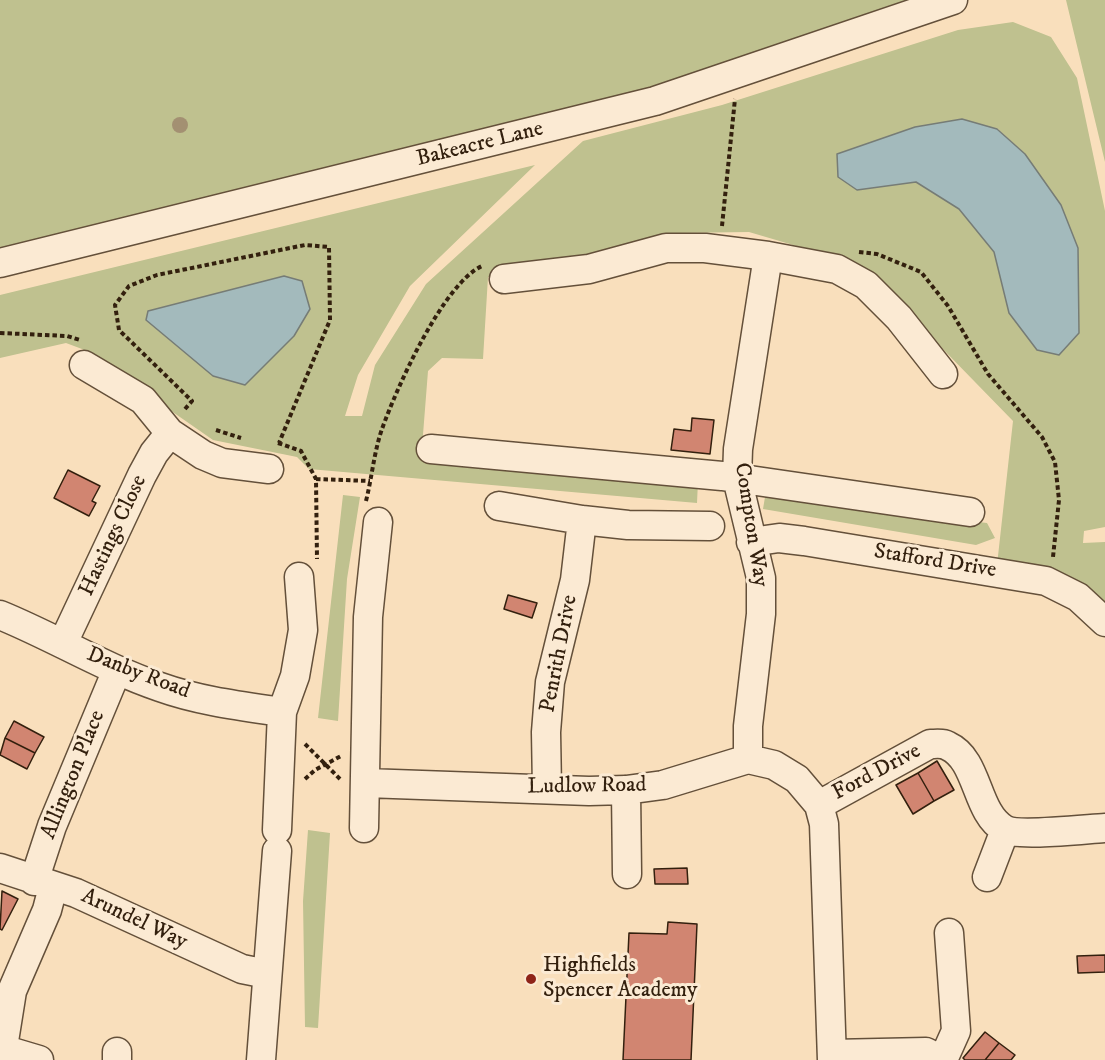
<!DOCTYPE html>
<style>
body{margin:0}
canvas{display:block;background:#f9dfbc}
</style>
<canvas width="1105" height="1060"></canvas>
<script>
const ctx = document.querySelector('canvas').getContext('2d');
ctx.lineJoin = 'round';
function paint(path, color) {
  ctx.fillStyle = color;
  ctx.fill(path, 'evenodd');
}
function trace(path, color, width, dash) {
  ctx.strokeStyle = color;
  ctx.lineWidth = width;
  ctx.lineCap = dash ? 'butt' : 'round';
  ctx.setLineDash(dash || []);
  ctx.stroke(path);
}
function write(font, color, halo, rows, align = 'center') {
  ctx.font = font + ' "IM FELL DW Pica",serif';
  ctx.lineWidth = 6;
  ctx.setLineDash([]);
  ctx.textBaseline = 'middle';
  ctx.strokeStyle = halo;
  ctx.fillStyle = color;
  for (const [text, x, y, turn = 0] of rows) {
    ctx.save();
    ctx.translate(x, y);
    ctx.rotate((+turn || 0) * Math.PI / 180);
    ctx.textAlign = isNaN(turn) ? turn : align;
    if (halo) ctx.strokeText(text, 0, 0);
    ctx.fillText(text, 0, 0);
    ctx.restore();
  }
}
paint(new Path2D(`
 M0 0H953L731 78 0 262Z
 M1066 0H1105V162Z
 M1013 22 1051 37 1077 78 1105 211V527L1084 531 1083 543 1105 542V602C1081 574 1031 572 997 565L1013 421 861 265 749 232 678 233 488 277 483 359 442 358 428 371 421 460 698 481 697 503 309 469 297 457 213 440 82 349 66 343 0 358V295L535 165 410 286 358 375 345 416H362L375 365 426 284 583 141 722 105 958 30ZM962 120 998 129 1025 154 993 251 960 209 916 182 857 190 837 155 915 127Z
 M343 495 360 497 347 579 338 721 318 718Z
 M765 497 987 523 995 538 976 545 763 509Z
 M308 830 330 833 318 1028 305 1027 303 901Z`), '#bfc18f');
const water = new Path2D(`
 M962 119 997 129 1025 154 1061 205 1078 248 1079 333 1059 355 1037 350 1009 313 994 252 959 209 916 182 857 190 838 177 837 154 915 127Z
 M284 276 302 281 310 309 294 336 245 385 213 376 146 320 148 311Z`);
paint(water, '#a3babc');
trace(water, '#767c76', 1.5);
const building = new Path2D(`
 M692 418 714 420 710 454 671 450 674 429 691 431Z
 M68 470 100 486 92 501 96 503 89 516 54 498Z
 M508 595 537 603 532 618 504 609Z
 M14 721 44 737 35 753 5 738Z
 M5 738 35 753 27 769 0 755Z
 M937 761 954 790 934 801 918 773Z
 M918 773 934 801 913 814 896 785Z
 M687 868 688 884H655L654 869Z
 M2 891 18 899 2 930 0 929Z
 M668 922 697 924 691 1060H623L629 933 667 934Z
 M1105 955V972L1078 973 1077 956Z
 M985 1032 999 1043 985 1060H965L963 1058Z
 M999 1043 1015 1055 1011 1060H985Z`);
paint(building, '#d18571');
trace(building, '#33200e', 1.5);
const minor = new Path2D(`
 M0 263 655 101 953 0
 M504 279 589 269 666 248H705L768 256 837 269 866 285 899 318 943 374
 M84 365 143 400 170 433 203 455 222 463 269 469
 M431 449 722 476 970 512
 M499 506 582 520 628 525 710 526
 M751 542 779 538 804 541 1046 581 1078 597 1105 622
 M0 615C54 637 104 668 160 687 199 701 241 706 282 712
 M63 643 142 475 154 453 170 433
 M748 759V726L761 614V578L737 478 738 449 768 256
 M366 783 589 791 626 790 663 785 748 759 774 765 797 779 819 805 824 824 832 1060
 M547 789 546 732 550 682 575 580 582 520
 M626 790 627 874
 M819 805 930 744C936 744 944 743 948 746 979 760 975 812 1004 829 1017 837 1086 829 1105 828
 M364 828 368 617 378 522
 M277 830 282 712 295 676 303 630 299 577
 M0 868 76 893 242 969 267 974
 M987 877 1005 830
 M34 881 52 826 117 670
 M2 1049 39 1060
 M832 1054 926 1052 942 1060
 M1 1060 12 991 47 910 53 887
 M117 1060V1052
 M261 1060 277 851
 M943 1060 956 1031 949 933`);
trace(minor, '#64503a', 31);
trace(new Path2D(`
 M722 226 735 99
 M859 252 877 254 921 272 948 306 988 374 1042 437 1055 462 1059 500 1053 557
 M0 333 67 336 80 340
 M185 409 192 401 119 330 115 305 129 286 157 275 305 245 329 247 330 320 279 443
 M216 430 241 438
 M278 443 301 451 316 479 317 559
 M316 479 370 481
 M366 501C372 477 374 452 382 429 397 387 443 284 482 266
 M305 744 340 779
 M305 779 315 770 341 756`), '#33200e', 4, [4.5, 3]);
trace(minor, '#fbead3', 28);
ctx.fillStyle = '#a39072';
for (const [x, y] of [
 [180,125]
]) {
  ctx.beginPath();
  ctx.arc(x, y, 8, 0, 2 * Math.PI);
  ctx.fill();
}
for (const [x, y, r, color] of [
 [531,979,6,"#8f2418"]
]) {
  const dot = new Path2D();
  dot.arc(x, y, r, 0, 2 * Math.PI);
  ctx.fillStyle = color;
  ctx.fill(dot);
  trace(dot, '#fbead3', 2);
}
write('22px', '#33200e', '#fbead3', [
 ["Bakeacre Lane",480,145,-14],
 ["Compton Way",750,525,81],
 ["Hastings Close",114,536,-65],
 ["Stafford Drive",935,562,9],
 ["Penrith Drive",560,654,-79],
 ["Danby Road",138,674,21],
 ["Ford Drive",877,773,-28],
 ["Allington Place",74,775,-68],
 ["Ludlow Road",587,787,-1],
 ["Arundel Way",134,920,25]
]);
write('22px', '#33200e', '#fbead3', [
 ["Highfields",543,966],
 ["Spencer Academy",543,991]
], 'left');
</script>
